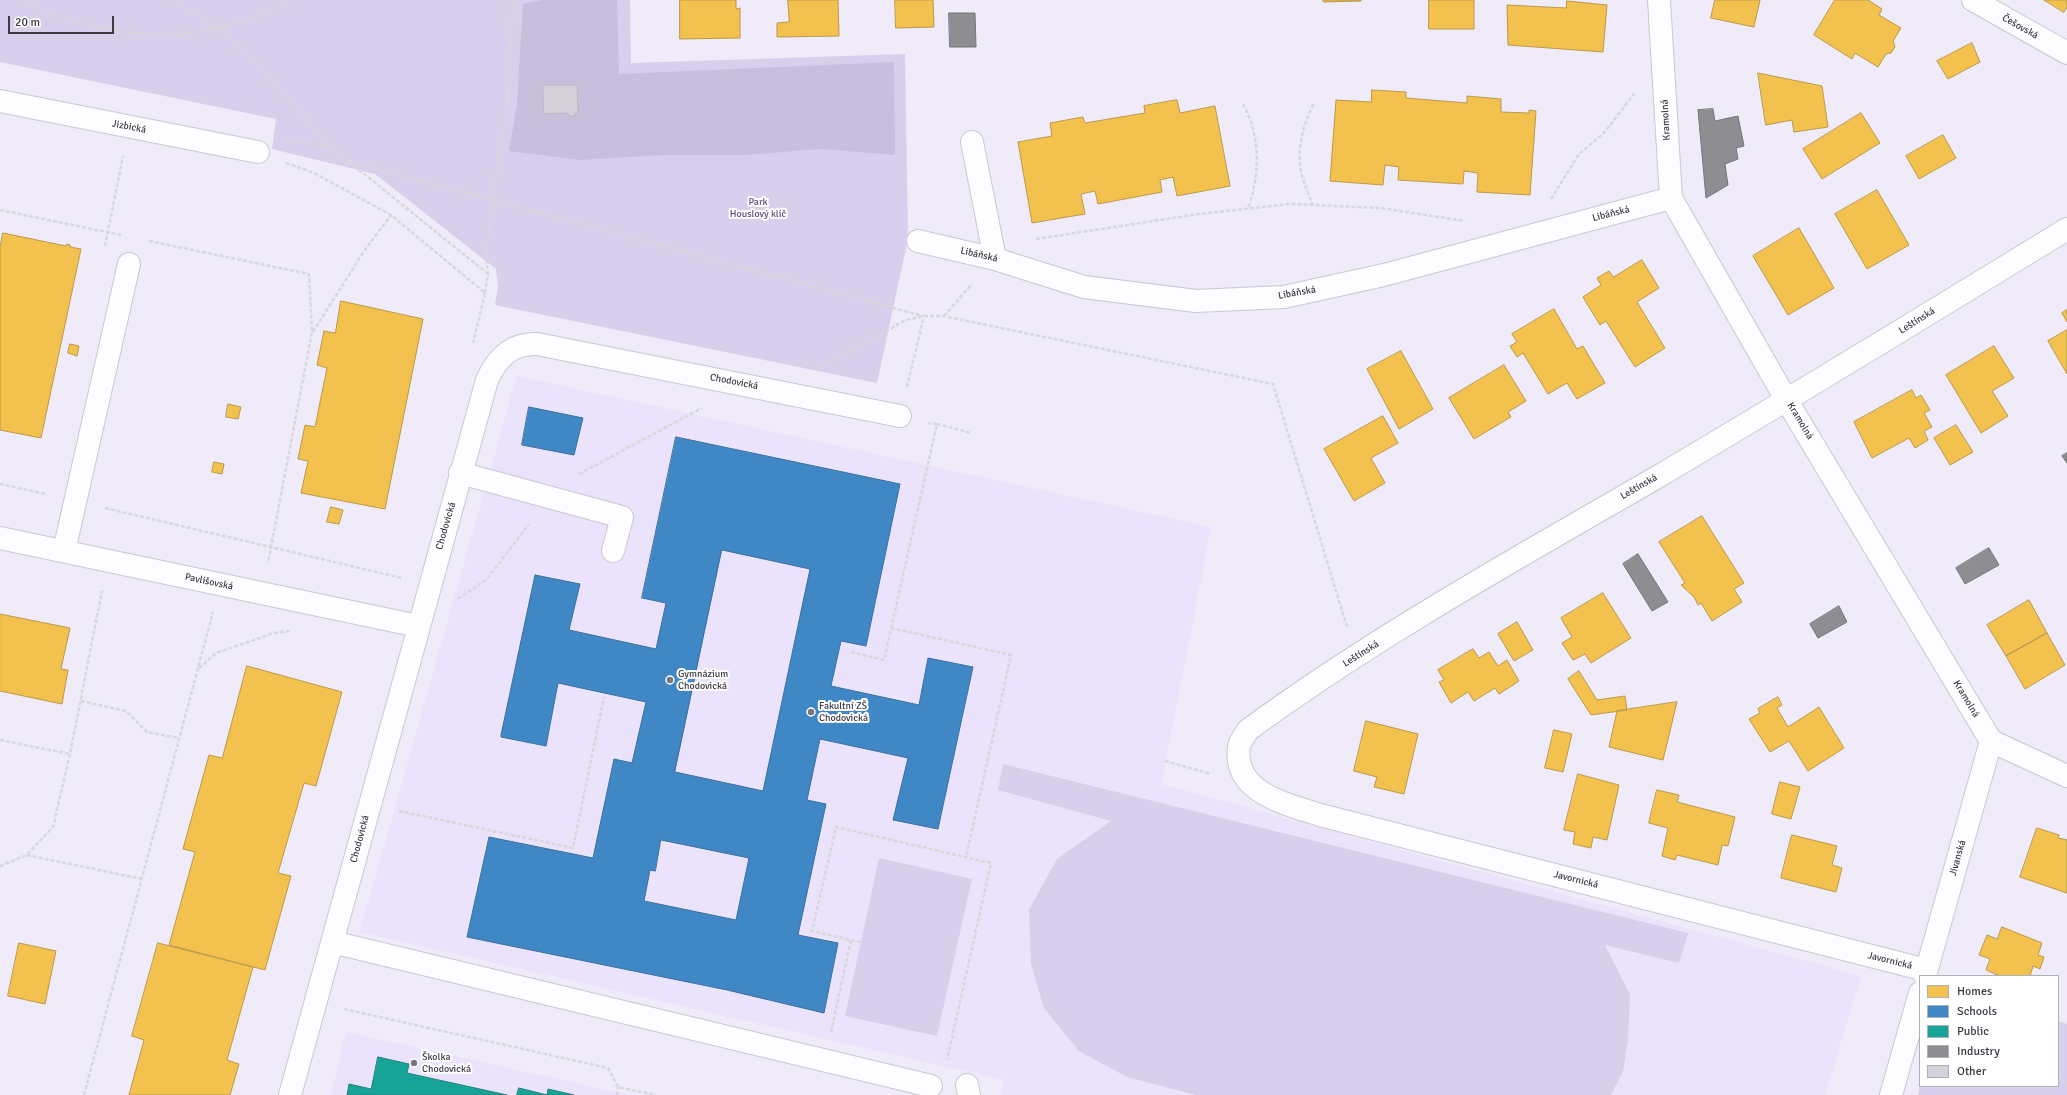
<!DOCTYPE html>
<meta charset="utf-8">
<style>
body{margin:0}
#map{position:relative;width:2067px;height:1095px;overflow:hidden;background:#efebf8;font-family:Signika,sans-serif}
canvas{display:block}
.legend{position:absolute;left:1919px;top:975px;width:140px;height:112px;box-sizing:border-box;background:#fff;border:1px solid #b1b0b4;margin:0;padding:5px 7px;list-style:none;font-size:12px;color:#3c3943}
.legend li{display:flex;align-items:center;gap:8px;height:20px}
.legend b{width:20px;border:1px solid #b1b0b4}
.scale{position:absolute;left:8px;top:16px;width:106px;height:18px;box-sizing:border-box;border:2px solid #3c3943;border-top:0;padding-left:5px;font-size:12px;line-height:14px;white-space:nowrap;color:#3c3943;-webkit-text-stroke:3px #fff;paint-order:stroke}
</style>
<div id="map">
<canvas width="2067" height="1095"></canvas>
<ul class="legend">
<li><b style="height:11px;background:#f2c14e"></b>Homes</li>
<li><b style="height:11px;background:#3f88c5"></b>Schools</li>
<li><b style="height:11px;background:#17a398"></b>Public</li>
<li><b style="height:11px;background:#8d8d92"></b>Industry</li>
<li><b style="height:11px;background:#d4d1db"></b>Other</li>
</ul>
<div class="scale">20 m</div>
</div>
<script>
const ctx = document.querySelector('canvas').getContext('2d');
ctx.lineJoin = 'round';
function paint(path, color) {
  ctx.fillStyle = color;
  ctx.fill(path, 'evenodd');
}
function trace(path, color, width, dash) {
  ctx.strokeStyle = color;
  ctx.lineWidth = width;
  ctx.lineCap = dash ? 'butt' : 'round';
  ctx.setLineDash(dash || []);
  ctx.stroke(path);
}
function write(font, color, halo, rows, align = 'center') {
  ctx.font = font + ' Signika,sans-serif';
  ctx.lineWidth = 4;
  ctx.setLineDash([]);
  ctx.textBaseline = 'middle';
  ctx.strokeStyle = halo;
  ctx.fillStyle = color;
  for (const [text, x, y, turn = 0] of rows) {
    ctx.save();
    ctx.translate(x, y);
    ctx.rotate((+turn || 0) * Math.PI / 180);
    ctx.textAlign = isNaN(turn) ? turn : align;
    if (halo) ctx.strokeText(text, 0, 0);
    ctx.fillText(text, 0, 0);
    ctx.restore();
  }
}
paint(new Path2D(`
 M517 376 1211 527 1161 784 1861 976 1825 1095H1001L1004 1080 360 932Z
 M346 1032 630 1095H331Z`), '#eae3fb');
paint(new Path2D(`
 M0 0H630L631 63 905 54 908 239 877 383 495 305 498 287 496 269 375 174 272 149 276 119 0 62Z
 M1003 764 1688 933 1679 963 1605 945 1630 995 1628 1040 1623 1071 1611 1095H1196L1127 1077 1079 1051 1044 1008 1031 964 1029 910 1057 859 1111 821 998 790Z
 M879 858 972 879 937 1036 845 1016Z
 M2058 1021 2067 1024V1095H1918L1920 1086H2058Z`), '#d8cfed');
paint(new Path2D(`
 M542 0H617L619 74 894 62 895 155 821 149 746 155H661L580 160 509 151 517 105 523 4Z`), '#c8bfdc');
const homes = new Path2D(`
 M680 0H736V9L740 8V38L680 39Z
 M788 0H838L839 36 777 37V23L789 22Z
 M895 0H933L934 27 896 28Z
 M1323 0H1361V1L1324 2Z
 M1429 0H1474V29H1429Z
 M1715 0H1760L1754 27 1711 18Z
 M1835 0H1868L1882 9 1879 15 1901 28 1893 41 1895 47 1891 53 1886 54 1878 67 1855 53 1852 59 1814 35Z
 M2044 0H2067V7L2064 12Z
 M1567 1 1607 5 1603 52 1508 45 1507 5 1566 8Z
 M1972 43 1980 62 1948 79 1937 61Z
 M1758 73 1822 86 1828 127 1794 132 1792 120 1766 125Z
 M1372 90 1406 92V98L1467 103V96L1501 99V112L1529 113V110L1536 111 1530 195 1477 192 1478 173 1464 171 1463 184 1398 180 1399 167 1385 165 1383 185 1330 181 1336 100 1371 102Z
 M1177 100 1180 113 1215 106 1230 186 1177 196 1173 177 1160 180 1162 192 1098 204 1095 191 1081 194 1085 214 1032 223 1018 142 1052 136 1050 123 1083 117 1085 123 1145 113 1144 106Z
 M1861 113 1880 143 1822 179 1803 149Z
 M1943 135 1956 158 1919 179 1906 156Z
 M1877 190 1909 245 1867 269 1835 214Z
 M1799 228 1834 288 1788 315 1753 256Z
 M3 233 66 246 67 244 70 245V247L81 249 41 438 0 430V248Z
 M1642 260 1659 288 1637 302 1665 348 1635 367 1606 321 1600 325 1583 297 1601 285 1597 278 1609 271 1613 277Z
 M341 301 423 319 385 509 301 493 308 461 298 459 305 425 315 427 327 368 317 365 324 331 335 333Z
 M1554 309 1577 349 1583 346 1605 383 1577 399 1567 383 1548 394 1523 353 1517 357 1510 346 1517 342 1512 334Z
 M2067 310V322L2062 313Z
 M2067 330V374L2048 341Z
 M70 344 79 346 77 356 68 353Z
 M1994 346 2014 378 1992 391 2008 416 1981 433 1946 375Z
 M1401 351 1433 409 1399 429 1367 369Z
 M1504 365 1526 401 1508 412 1511 417 1474 439 1449 398Z
 M1912 390 1916 398 1921 395 1930 410 1924 413 1932 427 1924 431 1928 440 1915 448 1909 438 1872 458 1854 422Z
 M228 404 241 407 238 419 226 417Z
 M1383 416 1398 443 1371 458 1385 483 1354 501 1324 449Z
 M1956 425 1973 452 1950 465 1934 438Z
 M214 462 224 464 222 474 212 472Z
 M331 507 343 510 339 524 327 522Z
 M1702 516 1744 583 1734 589 1742 602 1712 621 1701 603 1698 605 1694 597 1681 585 1685 583 1659 542Z
 M1603 593 1631 638 1591 663 1585 654 1573 660 1562 643 1572 637 1561 618Z
 M2029 600 2047 633 2006 656 1987 625Z
 M0 614 70 628 61 669 68 670 62 704 0 691Z
 M1517 622 1533 650 1514 661 1498 634Z
 M2047 633 2065 665 2025 689 2006 656Z
 M1473 649 1479 658 1489 652 1498 666 1507 660 1519 681 1499 694 1495 688 1474 701 1468 692 1451 703 1439 682 1444 680 1438 670Z
 M247 666 342 692 316 786 304 783 278 873 291 876 265 970 169 945 195 852 183 849 209 755 222 758Z
 M1579 671 1597 700 1625 696 1627 710 1591 715 1568 679Z
 M1778 697 1782 705 1777 708 1788 727 1819 707 1844 748 1808 771 1789 741 1770 752 1749 719 1760 713 1758 709Z
 M1677 702 1663 760 1609 747 1617 711Z
 M1366 721 1418 734 1404 794 1374 787 1377 777 1354 771Z
 M1554 730 1572 734 1563 772 1545 768Z
 M1578 774 1619 785 1607 840 1593 837 1591 848 1573 844 1575 832 1564 830Z
 M1780 782 1800 787 1791 819 1772 814Z
 M1657 790 1679 795 1677 802 1735 817 1728 846 1722 845 1718 865 1677 855 1675 860 1662 856 1668 828 1649 823Z
 M2037 828 2059 835 2058 838 2067 840V893L2020 877Z
 M1792 835 1837 846 1832 865 1842 868 1836 892 1781 878Z
 M2002 927 2042 943 2038 955 2044 957 2040 969 2033 966 2030 976H2000L1986 970 1990 959 1979 955 1987 935 1997 939Z
 M19 943 56 951 45 1004 8 996Z
 M158 943 253 967 227 1060 239 1064 230 1095H129L144 1040 132 1036Z`);
paint(homes, '#f2c14e');
trace(homes, '#bb984b', 1);
const schools = new Path2D(`
 M529 407 583 418 574 455 522 445Z
 M676 437 900 484 866 646 841 641 831 686 919 705 928 658 973 667 938 829 893 820 908 758 820 739 807 800 826 804 798 935 838 943 824 1013 727 990 467 937 489 837 593 858 614 759 632 763 646 702 558 683 546 746 501 737V735L535 575 580 584 569 630 656 649 666 603 642 598ZM722 550 810 569 763 791 675 772ZM661 840 749 858 736 920 644 901 650 870 655 871Z`);
paint(schools, '#3f88c5');
trace(schools, '#3e709e', 1);
const public = new Path2D(`
 M378 1057 409 1064 407 1073 507 1095H347L349 1084 371 1089Z
 M519 1088 547 1095 548 1089 574 1095H517Z`);
paint(public, '#17a398');
trace(public, '#22837e', 1);
const industry = new Path2D(`
 M949 13H975L976 47H950Z
 M1713 109 1715 121 1738 116 1744 146 1736 148 1738 159 1725 164 1728 185 1706 198 1698 110Z
 M2067 453V463L2062 456Z
 M1989 548 1999 565 1965 584 1956 568Z
 M1638 554 1668 602 1652 611 1623 564Z
 M1839 606 1847 622 1818 638 1810 624Z`);
paint(industry, '#8d8d92');
trace(industry, '#75747a', 1);
const building = new Path2D(`
 M543 85H577L578 113H575V116H568V113L544 114Z`);
paint(building, '#d4d1db');
trace(building, '#bcb8c3', 1);
const minor = new Path2D(`
 M1659 0 1671 198 1787 401 1991 741 2067 776
 M1973 0 2067 53
 M0 101 258 152
 M972 142 995 259
 M918 241 995 259 1084 287 1196 301 1284 297 1384 275 1671 198
 M460 473 622 517 613 551
 M0 538 418 626
 M64 551 129 264
 M332 942 931 1086
 M1926 970 1320 815C1287 804 1232 793 1239 746 1240 741 1245 735 1248 730 1375 637 1517 558 1654 479 1793 397 1930 313 2067 229
 M1925 976 1991 741
 M967 1085 969 1095
 M290 1095 487 380C497 358 511 343 537 344L900 416
 M1891 1095 1920 993`);
trace(minor, '#cac7d1', 24);
trace(new Path2D(`
 M26 0 46 11 87 25 131 33 178 35 219 28 257 17 293 0
 M175 0 192 13 219 28 254 60 331 147 488 274
 M1243 104C1261 138 1260 173 1248 209
 M284 139 330 147
 M348 161 923 316
 M286 163 314 173 391 215 485 293 473 343
 M1551 199 1579 154 1604 133 1634 94
 M1313 206C1308 192 1301 178 1300 164 1298 142 1305 121 1314 103
 M0 210 121 235
 M1036 239 1199 214 1290 204 1381 208 1465 221
 M149 241 309 274 312 332 268 563
 M105 246 123 156
 M485 293 488 274 486 256 495 183 508 103 513 0
 M944 316 972 284
 M313 332 364 251 391 215
 M817 369 906 320 924 316H943L1273 384 1347 627
 M907 387 924 316
 M937 424 971 433
 M579 474 702 408
 M0 484 46 494
 M105 508 402 578
 M458 599 487 579 529 524
 M891 628 1011 655 966 857
 M851 652 884 660 937 424 928 423
 M199 668 216 653 274 633 290 631
 M81 701 126 711 147 732 179 738
 M0 740 70 754
 M1165 761 1211 774
 M399 811 573 848 604 697
 M27 855 142 879
 M0 866 27 855 53 827 70 754 102 591
 M851 940 861 942
 M344 1009 608 1068 618 1087 656 1095
 M831 1032 851 940 812 931 836 827 991 863 947 1060
 M2058 1076 2067 1084
 M84 1095 213 612
 M617 1095 618 1087`), '#d8d7db', 2.5, [4, 2]);
trace(minor, '#fdfcfe', 22);
for (const [x, y, r, color] of [
 [670,680,4,"#7b7782"],
 [811,712,4,"#7b7782"],
 [414,1063,4,"#7b7782"]
]) {
  const dot = new Path2D();
  dot.arc(x, y, r, 0, 2 * Math.PI);
  ctx.fillStyle = color;
  ctx.fill(dot);
  trace(dot, '#fff', 1.5);
}
write('10px', '#3c3943', '#fff', [
 ["Češovská",2020,27,29],
 ["Kramolná",1666,120,-93],
 ["Jizbická",129,127,11],
 ["Libáňská",1611,214,-14],
 ["Libáňská",979,255,13],
 ["Libáňská",1297,293,-10],
 ["Leštínská",1917,321,-32],
 ["Chodovická",734,382,11],
 ["Kramolná",1800,421,59],
 ["Leštínská",1639,487,-30],
 ["Chodovická",446,526,-74],
 ["Pavlišovská",209,582,12],
 ["Leštínská",1361,654,-32],
 ["Kramolná",1966,699,59],
 ["Chodovická",360,839,-75],
 ["Jívanská",1958,858,-74],
 ["Javornická",1576,880,14],
 ["Javornická",1890,961,14]
]);
write('10px', '#5f4b84', '#fff', [
 ["Park",758,202],
 ["Houslový klíč",758,214]
]);
write('10px', '#3c3943', '#fff', [
 ["Gymnázium",678,674],
 ["Chodovická",678,686],
 ["Fakultní ZŠ",819,706],
 ["Chodovická",819,718],
 ["Školka",422,1057],
 ["Chodovická",422,1069]
], 'left');
</script>
